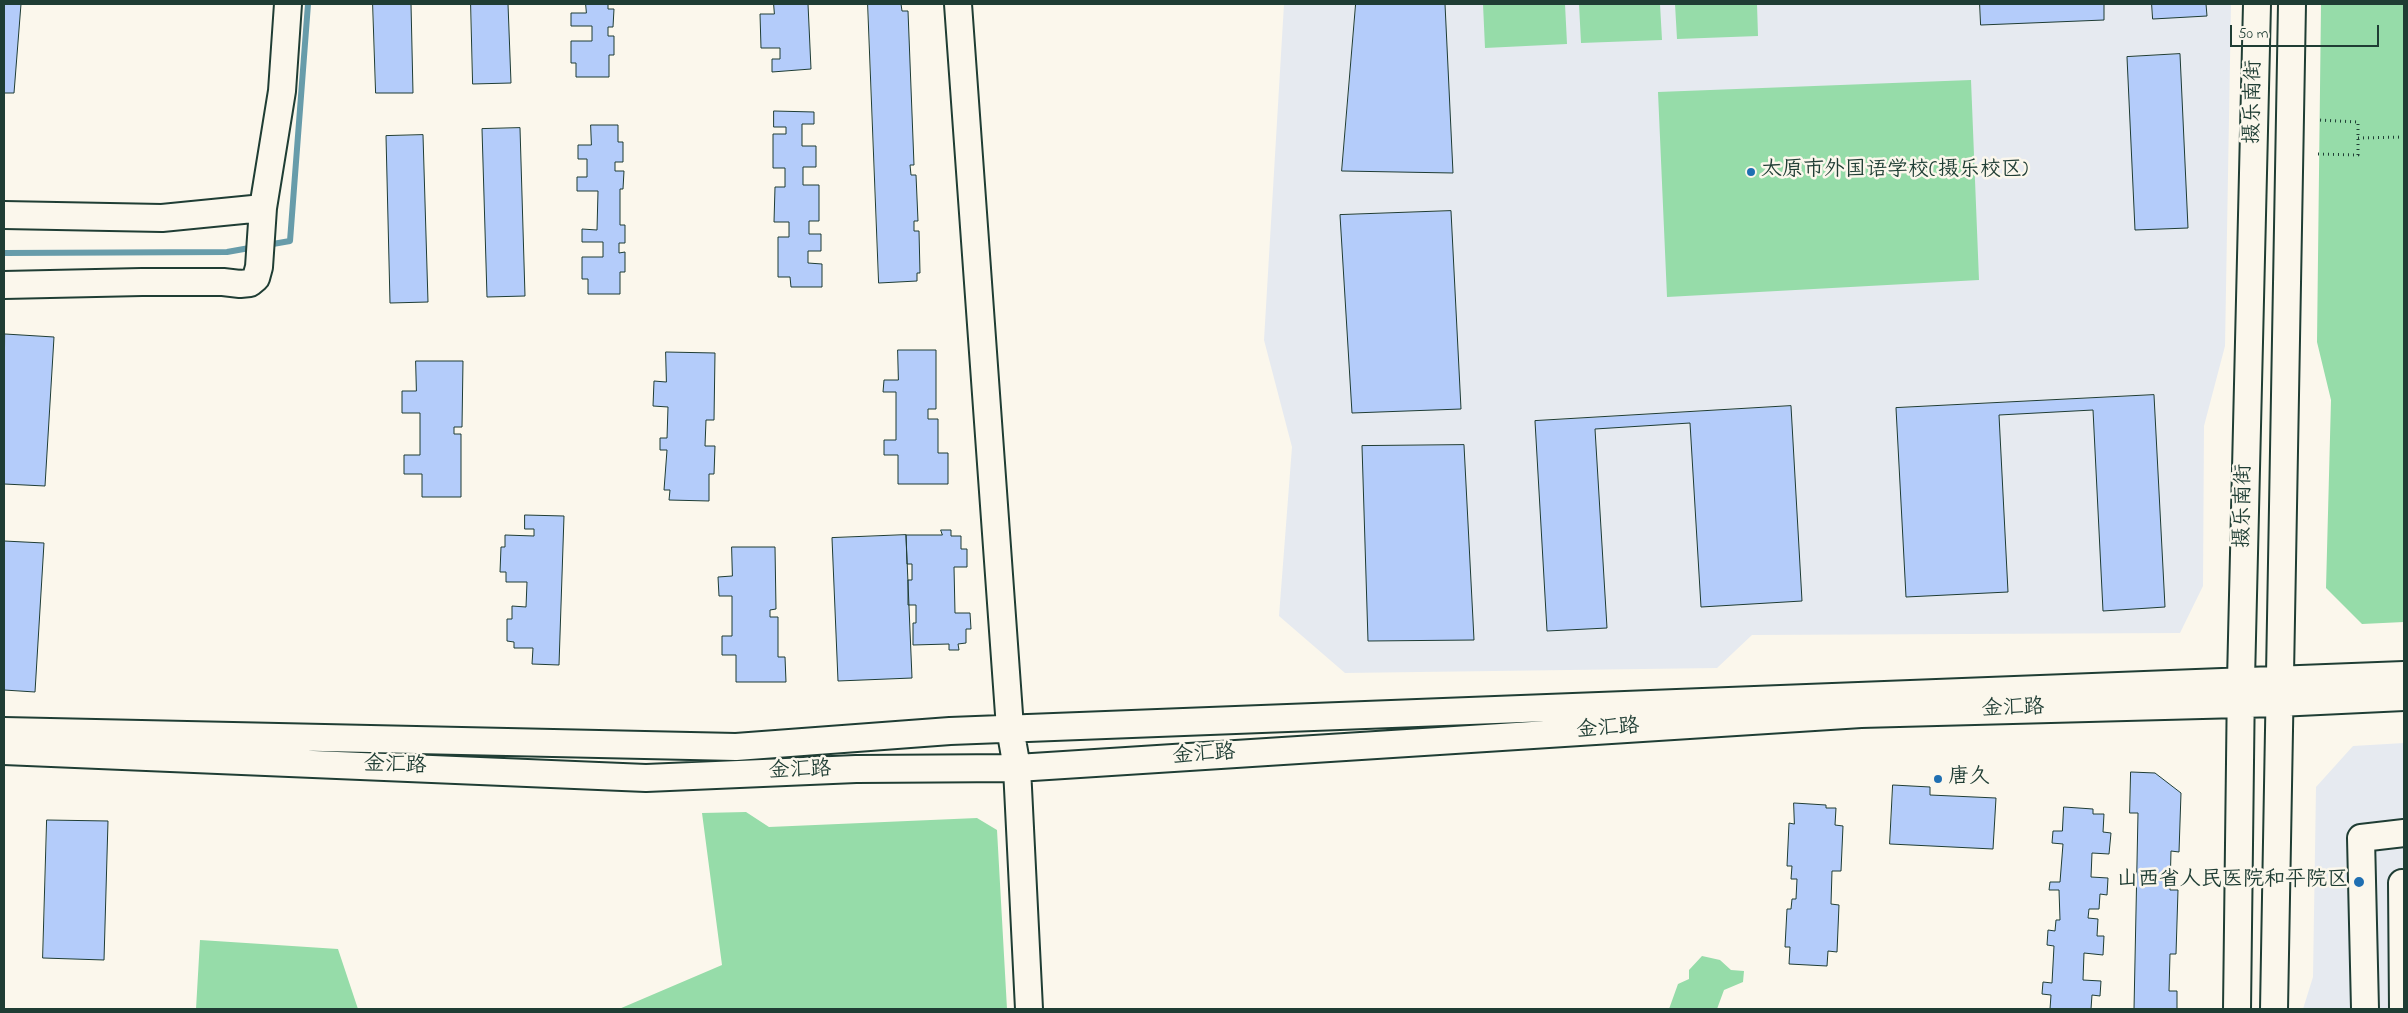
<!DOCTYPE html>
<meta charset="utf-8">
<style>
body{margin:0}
#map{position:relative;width:2408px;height:1013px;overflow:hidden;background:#fbf7ec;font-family:"Indie Flower",sans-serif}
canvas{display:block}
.frame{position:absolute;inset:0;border:5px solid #1f3d34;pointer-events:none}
.scale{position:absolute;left:2230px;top:25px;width:149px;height:22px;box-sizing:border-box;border:2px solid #1f3d34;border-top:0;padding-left:6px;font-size:15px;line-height:18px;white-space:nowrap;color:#1f3d34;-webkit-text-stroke:4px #fbf7ec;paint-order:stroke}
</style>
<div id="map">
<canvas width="2408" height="1013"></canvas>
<div class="frame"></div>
<div class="scale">50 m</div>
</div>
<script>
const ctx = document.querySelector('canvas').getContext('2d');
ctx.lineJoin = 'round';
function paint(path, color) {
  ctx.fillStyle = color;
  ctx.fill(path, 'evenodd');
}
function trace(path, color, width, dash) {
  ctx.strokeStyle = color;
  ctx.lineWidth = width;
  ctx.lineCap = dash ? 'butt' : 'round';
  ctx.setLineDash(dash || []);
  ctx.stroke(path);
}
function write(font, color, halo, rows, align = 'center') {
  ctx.font = font + ' "Indie Flower","LXGW WenKai TC",sans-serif';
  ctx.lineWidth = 5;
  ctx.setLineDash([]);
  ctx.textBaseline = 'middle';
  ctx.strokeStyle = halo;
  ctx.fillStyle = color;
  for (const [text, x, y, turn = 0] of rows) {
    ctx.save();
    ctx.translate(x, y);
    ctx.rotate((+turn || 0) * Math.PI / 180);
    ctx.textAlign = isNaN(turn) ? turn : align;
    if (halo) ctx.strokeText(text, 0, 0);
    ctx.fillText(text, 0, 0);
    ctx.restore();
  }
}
paint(new Path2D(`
 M1284 4H2231L2225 346 2204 426 2203 586 2180 633 1752 635 1717 668 1345 673 1279 616 1292 447 1264 340Z
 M2404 743V1009H2303L2313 977 2316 787 2353 746Z`), '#e6eaf0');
paint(new Path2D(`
 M1483 4H1565L1567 44 1485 48Z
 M1579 4H1660L1662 40 1581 43Z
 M1675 4H1757L1758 36 1677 39Z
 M2321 4H2404V622L2362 624 2326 588 2331 400 2317 342Z
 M1971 80 1979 280 1667 297 1658 92Z
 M746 812 769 827 977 818 997 830 1007 1009H619L722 965 702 813Z
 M200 940 338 949 358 1009H196Z
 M1702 956 1720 960 1731 970 1744 971 1743 982 1724 990 1717 1009H1669L1678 984 1689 979V970Z`), '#96dca9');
trace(new Path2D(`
 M267 245 290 241 308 4
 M4 253 227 252 255 247`), '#679caa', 6);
const building = new Path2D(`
 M4 4H21L14 93H4Z
 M373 4H411L413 93H376Z
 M471 4H508L511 83 473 84Z
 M586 4H608V9H614L613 27H608V36H614V55H609V77H576V63H571V41H592V26H571V13H586Z
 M774 4H808L811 69 772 72V59H780V48H761L760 14H774Z
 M868 4H901L902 11H908L914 165H910L911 175H916L918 221H914V231H919L920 273H917V281L879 283Z
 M1356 4H1445L1453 173 1342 171Z
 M1980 4H2104V20L1981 25Z
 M2152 4H2206L2207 16 2153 19Z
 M2180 54 2188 228 2135 230 2127 57Z
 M774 111 814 112V124H802V146H816V167H803V185H819V221H809V234H821V251H808V263L822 264V287H791L790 277H778V237H789V222H774L775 187H785V168H773V134H786V127H774Z
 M591 125H618V142H623V162H615V171H624L623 189H620V225H625V243H619V253L625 252V272H620V294H588V279H582V257H603V242H582V229L597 230 598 191H577V177H587V159H578V145H591Z
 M520 128 525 296 487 297 482 129Z
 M423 135 428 302 390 303 386 136Z
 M1451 211 1461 409 1352 413 1340 215Z
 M5 334 54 337 45 486 4 484Z
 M898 350H936V409H928V419H938V453H948V484H898V455H884V440H896V392H883L884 380H898Z
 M666 352 715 353 714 420H706L705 446H715L714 474H709V501L669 500 670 490H664L667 450H660V438H667L668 407 653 406 654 381 666 382Z
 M416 361H463L462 427H454V434H461V497H422V474H404V455H420V413H402V391H416Z
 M2154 395 2165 607 2103 611 2093 410 1999 415 2008 592 1906 597 1896 408Z
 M1791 406 1802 601 1701 607 1690 423 1595 429 1607 628 1547 631 1535 421Z
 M1464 445 1474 640 1368 641 1362 446Z
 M525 515 564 516 559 665 532 664 533 648H514V642L507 641V619H512V606L526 607 527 582H506V572H500L501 547H505V535L534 536V529H525Z
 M941 530H951V536H961V549H967V567H954L955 613H970L971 629H966V643L958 644 959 650H949V644L913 645V623H916V605H908V580H912V564H907L906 535H942Z
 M906 535 912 678 838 681 832 538Z
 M4 541 44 543 35 692 4 690Z
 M732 547H775L776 609 770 610V617H778V657H785L786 682H736V655H722V636H732V596H719L718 577 732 576Z
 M2131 772 2155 773 2181 793 2179 852 2171 851 2170 890H2178L2176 954H2170L2169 991H2177V1009H2134L2138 813H2130Z
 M1893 785 1930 787V795L1996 798 1993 849 1890 844Z
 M1794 803 1826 805V808H1836L1835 825 1843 826 1841 871H1832L1831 904 1839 905 1837 952 1828 951 1827 966 1789 964 1790 947H1785L1787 909H1791L1792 899H1796L1797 879H1791L1792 866H1787L1789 823 1794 824Z
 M2064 807 2093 809V814H2104L2103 832 2111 833 2109 854 2092 853 2091 877 2108 878 2107 895 2100 894 2099 909H2089L2088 918 2098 919 2097 936H2104L2103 955 2084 953 2083 980 2101 981 2100 996 2092 995 2091 1009H2050L2051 995 2042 994 2043 982 2052 983 2054 946 2047 945 2048 930 2055 931 2056 920H2060L2059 890H2049L2050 882H2060L2063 844 2052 843 2053 831H2062Z
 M47 820 108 821 104 960 43 958Z`);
paint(building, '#b4ccfa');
trace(building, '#1f3d34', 1);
const minor = new Path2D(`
 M958 4 1010 728 1017 768 1029 1009
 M4 215 162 218 263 208
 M4 285 142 282H223L240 284 250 283 256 278 259 267 263 208 282 91 288 4
 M4 731 736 747 950 731 2404 675
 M4 751 646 778 856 769 1017 768 1861 714 2278 703 2404 697
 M2402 883 2403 1009
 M2237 1009 2241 680 2257 4
 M2274 1009 2292 4
 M2365 1009 2361 838 2404 833`);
trace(minor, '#1f3d34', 30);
trace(new Path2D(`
 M2358 138 2404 137
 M2318 154 2358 155V122L2318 120`), '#1f3d34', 3, [1, 4]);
trace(minor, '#fbf7ec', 26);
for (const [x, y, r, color] of [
 [1751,172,5,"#1f6fb2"],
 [1938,779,5,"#1f6fb2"],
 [2359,882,6,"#1f6fb2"]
]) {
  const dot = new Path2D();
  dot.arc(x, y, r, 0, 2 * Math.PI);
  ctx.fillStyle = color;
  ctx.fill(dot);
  trace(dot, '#fbf7ec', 2);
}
write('21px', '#1f3d34', '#fbf7ec', [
 ["摄乐南街",2255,102,-89],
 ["摄乐南街",2245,506,-89],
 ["金汇路",2013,710,-2],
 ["金汇路",1608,730,-4],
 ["金汇路",1204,756,-4],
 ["金汇路",395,767,2],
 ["金汇路",800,772,-2]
]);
write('21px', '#1f3d34', '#fbf7ec', [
 ["太原市外国语学校(摄乐校区)",1761,172],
 ["唐久",1948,779],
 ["山西省人民医院和平院区",2348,882,"right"]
], 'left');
</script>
